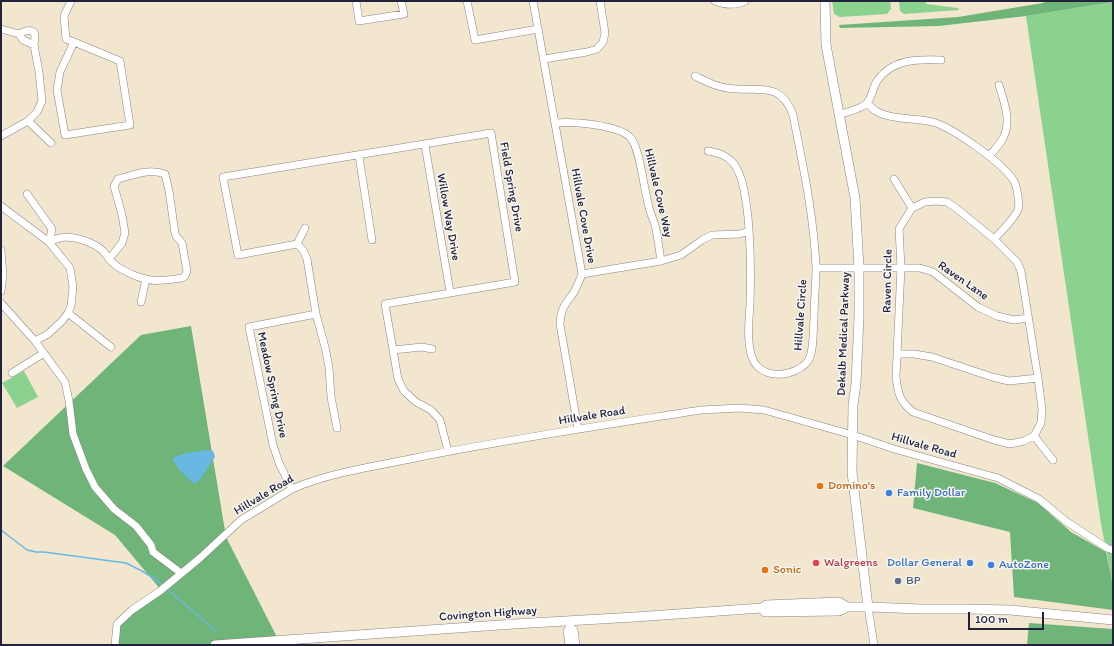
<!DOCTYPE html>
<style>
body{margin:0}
#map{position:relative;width:1114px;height:646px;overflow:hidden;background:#f2e6cf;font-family:Itim,sans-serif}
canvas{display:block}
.frame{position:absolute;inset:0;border:2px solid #22223b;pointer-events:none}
.scale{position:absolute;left:968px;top:612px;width:76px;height:18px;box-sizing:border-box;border:2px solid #22223b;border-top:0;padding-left:5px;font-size:12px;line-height:14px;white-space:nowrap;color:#22223b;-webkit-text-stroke:3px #f6f6f2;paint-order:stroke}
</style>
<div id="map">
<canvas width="1114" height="646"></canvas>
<div class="frame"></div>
<div class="scale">100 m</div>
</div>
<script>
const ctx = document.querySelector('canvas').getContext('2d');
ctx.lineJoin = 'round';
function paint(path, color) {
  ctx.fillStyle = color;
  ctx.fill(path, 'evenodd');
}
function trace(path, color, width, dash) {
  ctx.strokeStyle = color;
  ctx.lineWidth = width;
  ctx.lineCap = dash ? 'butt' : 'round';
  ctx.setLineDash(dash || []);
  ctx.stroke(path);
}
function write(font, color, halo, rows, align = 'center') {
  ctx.font = font + ' Itim,sans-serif';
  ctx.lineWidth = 3;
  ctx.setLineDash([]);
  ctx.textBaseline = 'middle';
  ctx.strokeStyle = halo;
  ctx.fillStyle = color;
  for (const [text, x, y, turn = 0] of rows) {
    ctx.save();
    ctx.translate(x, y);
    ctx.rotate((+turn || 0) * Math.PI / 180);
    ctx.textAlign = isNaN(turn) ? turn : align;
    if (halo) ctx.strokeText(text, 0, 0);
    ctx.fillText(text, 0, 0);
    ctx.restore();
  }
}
paint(new Path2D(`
 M832 1H890L891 9 887 14 840 17 834 14Z
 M899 1H926V4L958 8 959 10 904 14 900 11Z
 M1113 2V585L1101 524 1026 16Z
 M24 371 38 397 17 408 2 383Z`), '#8ad28d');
paint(new Path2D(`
 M1046 1H1113V2L1026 16 939 26 840 28 839 25 958 17 1043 3Z
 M191 326 226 537 281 645H115L117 624 161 590 115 535 3 466 141 335Z
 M917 463 995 483 1038 503 1071 532 1106 552 1113 585V610L1014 597 1010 532 913 508Z
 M1029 623 1113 629V645H1027Z`), '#6fb478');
paint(new Path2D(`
 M206 450 213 451 214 453 215 457 199 481 196 483H193L179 469 173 460 174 457C184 453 196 452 206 450Z`), '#69b8e3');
trace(new Path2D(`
 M1 530 27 550 36 552H44L126 563 142 571 158 581 163 586
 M166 588 216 631`), '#69b8e3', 1.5);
const minor = new Path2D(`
 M71 1 64 16 66 39 74 42 60 72 57 90 65 135 130 125 120 61 74 42
 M356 1 359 21 404 14 401 1
 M467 1 475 40 538 29
 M533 1 582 274C580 280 577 286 574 292 565 305 561 307 560 324L578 429
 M715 1C725 5 735 6 745 1
 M1 29 19 34 23 40 34 45
 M19 34C25 31 28 29 34 32L35 37 34 45 39 72 42 101 37 112 28 121
 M544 59 587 52 597 49 603 42 605 33 600 1
 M695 76C705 81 716 87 727 88 757 93 780 79 793 115 803 166 814 216 816 268 816 285 814 302 814 319 813 330 814 352 808 361 803 368 796 371 788 373 777 376 765 374 757 366 745 353 749 321 750 304 751 274 752 187 734 164 727 155 719 153 708 151
 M867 104C870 106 873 109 876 111 893 121 918 117 936 123 955 130 1003 163 1014 181 1017 186 1020 205 1018 210 1013 220 1002 231 994 239
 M839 115C846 112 862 109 867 103 872 97 873 87 877 81 892 59 917 59 941 60
 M555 123C573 121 617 125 630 137 640 147 644 191 649 207 650 213 653 219 655 225 658 237 659 249 661 261
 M1 136 28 121 51 143
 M425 145 450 292
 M359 156 372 240
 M989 156C994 150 1000 145 1003 138 1012 121 1004 102 999 85
 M894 179 912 208
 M27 194 52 229 49 242
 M936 201 947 202 956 208 994 239 1017 262 1021 271 1038 378 1042 409 1041 423 1034 436 1024 441 1010 444 994 440 913 412C899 401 898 393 896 377L901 267 899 229 912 208 925 202Z
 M1 206 49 242 70 268 73 287 71 306 68 313 62 321 48 334 35 341
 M305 228 297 244 238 255 223 177 491 133 515 282 385 304 398 379 404 391 416 402 431 410 440 420 448 451
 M49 242C53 240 59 238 64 237 77 237 93 242 103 251 107 255 109 260 113 263 118 268 125 271 131 274 151 283 161 281 182 278L185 276 187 271 182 243 176 236 175 233 169 191 165 174C150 168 134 175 118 179L114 186 122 215 125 233 122 243 109 259
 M297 244 303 250 307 259 316 314 325 347 329 367 331 397 337 428
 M1 250 3 275 1 291
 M816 268H920L933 272 978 307 997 316 1014 320 1028 318
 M582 274 661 261 681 255 702 240 712 235 740 234 749 231
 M141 302 146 279
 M1 303 35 341 65 382 69 401 73 434 86 469 95 487 114 509 136 526 151 545 153 552 181 573
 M68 313 111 347
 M393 350 422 347 432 349
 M898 354H914L932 357 992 377 1009 381 1038 378
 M12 373 44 353
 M1034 436 1053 460
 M292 489 279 463 273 445 249 327 316 314
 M868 607 874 645
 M570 626 574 630 576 645
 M115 645 117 624 132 610 160 591 200 558 241 520 292 489C329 473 375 466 415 458 509 439 605 425 701 410L740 408 764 410 853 435 894 449 998 478 1039 499 1067 522 1107 548 1113 550
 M569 645 567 631 570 626 569 621`);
const major = new Path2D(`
 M825 1 826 45 855 198 859 268V317L856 384 853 405 852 472 868 607
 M762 608 765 612 839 611 847 607H868L921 609H967L1010 610 1113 620
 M215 645 514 624 635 617 762 608 766 605 839 602 847 607`);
trace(minor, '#8a8485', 8);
trace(major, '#8a8485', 10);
trace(minor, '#fff', 7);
trace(major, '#fff', 9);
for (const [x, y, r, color] of [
 [820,486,4,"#e8710a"],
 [889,493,4,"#3f7fe0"],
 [816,563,4,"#e0444e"],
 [970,563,4,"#3f7fe0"],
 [991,565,4,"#3f7fe0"],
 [765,570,4,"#e8710a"],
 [898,581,4,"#5c6f8a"]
]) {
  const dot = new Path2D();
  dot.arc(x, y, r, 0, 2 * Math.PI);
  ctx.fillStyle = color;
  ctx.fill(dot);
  trace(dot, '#f6f6f2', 1.5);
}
write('12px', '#22223b', '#f6f6f2', [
 ["Field Spring Drive",511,187,80],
 ["Hillvale Cove Way",658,193,77],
 ["Hillvale Cove Drive",583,216,80],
 ["Willow Way Drive",448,217,80],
 ["Raven Circle",888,281,-89],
 ["Raven Lane",963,281,35],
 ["Hillvale Circle",801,315,-86],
 ["Dekalb Medical Parkway",844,334,-88],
 ["Meadow Spring Drive",272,385,78],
 ["Hillvale Road",592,416,-9],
 ["Hillvale Road",924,446,16],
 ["Hillvale Road",264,495,-31],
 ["Covington Highway",488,614,-4]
]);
write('12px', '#c56008', '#f6f6f2', [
 ["Domino's",828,486],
 ["Sonic",773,570]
], 'left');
write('12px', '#366cbe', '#f6f6f2', [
 ["Family Dollar",897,493],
 ["Dollar General",962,563,"right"],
 ["AutoZone",999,565]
], 'left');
write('12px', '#be3a42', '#f6f6f2', [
 ["Walgreens",824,563]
], 'left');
write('12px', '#4e5e75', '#f6f6f2', [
 ["BP",906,581]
], 'left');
</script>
